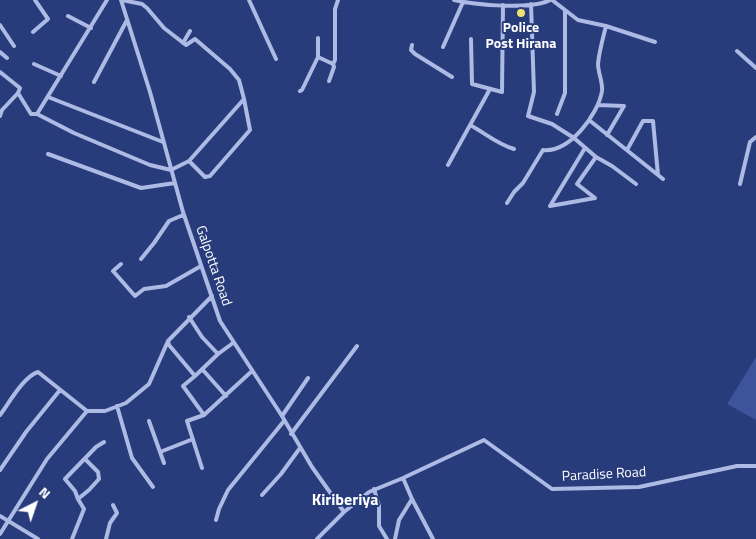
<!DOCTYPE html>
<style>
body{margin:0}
#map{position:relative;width:756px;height:539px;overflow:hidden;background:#283b7b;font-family:"Titillium Web",sans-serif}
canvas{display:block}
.north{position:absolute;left:10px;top:479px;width:50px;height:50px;-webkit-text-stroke:4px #283b7b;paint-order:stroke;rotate:41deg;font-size:14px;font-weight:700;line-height:20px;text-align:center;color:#fff}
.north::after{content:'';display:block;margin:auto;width:18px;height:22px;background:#fff;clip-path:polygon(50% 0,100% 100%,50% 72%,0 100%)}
</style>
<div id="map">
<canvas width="756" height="539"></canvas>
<div class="north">N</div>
</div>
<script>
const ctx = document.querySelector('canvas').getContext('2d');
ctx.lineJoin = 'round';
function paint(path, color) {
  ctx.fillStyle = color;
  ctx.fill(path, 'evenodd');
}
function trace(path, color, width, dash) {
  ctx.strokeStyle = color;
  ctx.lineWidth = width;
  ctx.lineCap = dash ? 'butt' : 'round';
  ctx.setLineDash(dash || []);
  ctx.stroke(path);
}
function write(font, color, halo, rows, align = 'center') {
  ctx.font = font + ' "Titillium Web",sans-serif';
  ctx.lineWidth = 4;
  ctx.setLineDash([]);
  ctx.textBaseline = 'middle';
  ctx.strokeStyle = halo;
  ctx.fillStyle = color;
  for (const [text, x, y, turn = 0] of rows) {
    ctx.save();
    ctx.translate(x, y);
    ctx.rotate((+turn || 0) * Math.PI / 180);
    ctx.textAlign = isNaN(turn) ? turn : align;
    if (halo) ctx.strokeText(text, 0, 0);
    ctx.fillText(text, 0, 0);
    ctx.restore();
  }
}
paint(new Path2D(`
 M756 357V420L727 404Z`), '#3e549a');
trace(new Path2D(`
 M107 0 37 114 74 133 150 165 171 170 189 161 205 177 210 176 250 130 244 99 189 161
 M121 0 150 92 183 212 220 321 282 416 312 467 344 512
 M122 0 142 4 147 8 164 28 186 45 195 39 230 69 239 80 244 99
 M249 0 276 59
 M454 0C476 5 531 10 550 0
 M552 0 578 20 606 26 655 42
 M531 4 534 92 528 116 552 124 574 138 596 157 612 166 636 184
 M68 16 91 28
 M0 25 14 46
 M33 32 48 19 35 0
 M471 39 472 84 502 92 503 5
 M183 43 190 31
 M412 45 411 50 415 54 452 77
 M443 47 463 2
 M737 51 756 68
 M0 52 7 58
 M318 57 333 64 334 67 329 81
 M34 64 61 76
 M333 64 335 60V9L338 0
 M0 72 20 88 18 93 31 114H37
 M94 82 127 20
 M300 91 302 90 318 57V38
 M48 97 163 142
 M598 105 624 106 607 135
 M557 114 565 93V10
 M0 116 2 110 18 93
 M589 120 663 179
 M470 125C485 133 497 144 514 149
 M585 148 550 206 595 198 577 184 596 157
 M627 150 643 121H653L658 175
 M48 154 141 188 175 183
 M448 165 490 89
 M740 184 750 142 756 137
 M507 203 514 192 523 183 543 150C569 153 598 115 602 91 603 82 598 73 598 64 599 52 603 38 606 26
 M141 259 154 243 169 221 183 215
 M121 264 113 271 135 296 144 289 166 286 201 266
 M189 317 202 337 218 354
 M168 341 169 345 195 376 183 386 204 415
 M202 369 226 396
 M195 376 218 354 233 343
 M117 406 132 458 153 487
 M87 411H105L126 403 149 384 168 341 212 296
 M0 415C9 403 24 376 38 372L87 411 47 459 0 534
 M282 416 308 378
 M149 421 160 452
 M291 434 357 346
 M164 463 160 452 193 439
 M202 468 187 421 204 415 252 371
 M0 470 26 432 60 390
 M403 478 412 499 433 539
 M374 489 379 506V526L387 539
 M262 495 281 474 300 448
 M78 499 89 490 99 479 98 472 85 459
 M0 516 38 539
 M216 520 219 509 228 490 284 421
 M72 539 84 509 78 499 75 491 65 479 96 447 104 442
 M106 539 110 523 117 513 113 505
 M317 539 344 512 369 492 403 478 484 440 552 489 639 487 737 466H756
 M395 539 399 520 412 499`), '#acbae4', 4);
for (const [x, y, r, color] of [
 [521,13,5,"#ebe273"]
]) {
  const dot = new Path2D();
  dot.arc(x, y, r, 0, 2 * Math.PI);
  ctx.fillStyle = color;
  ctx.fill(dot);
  trace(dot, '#283b7b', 2);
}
write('bold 14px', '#fff', '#283b7b', [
 ["Police",521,29],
 ["Post Hirana",521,45]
]);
write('14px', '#fff', '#283b7b', [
 ["Galpotta Road",213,266,71],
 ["Paradise Road",604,475,-3]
]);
write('bold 16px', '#fff', '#283b7b', [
 ["Kiriberiya",345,501]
]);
</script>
